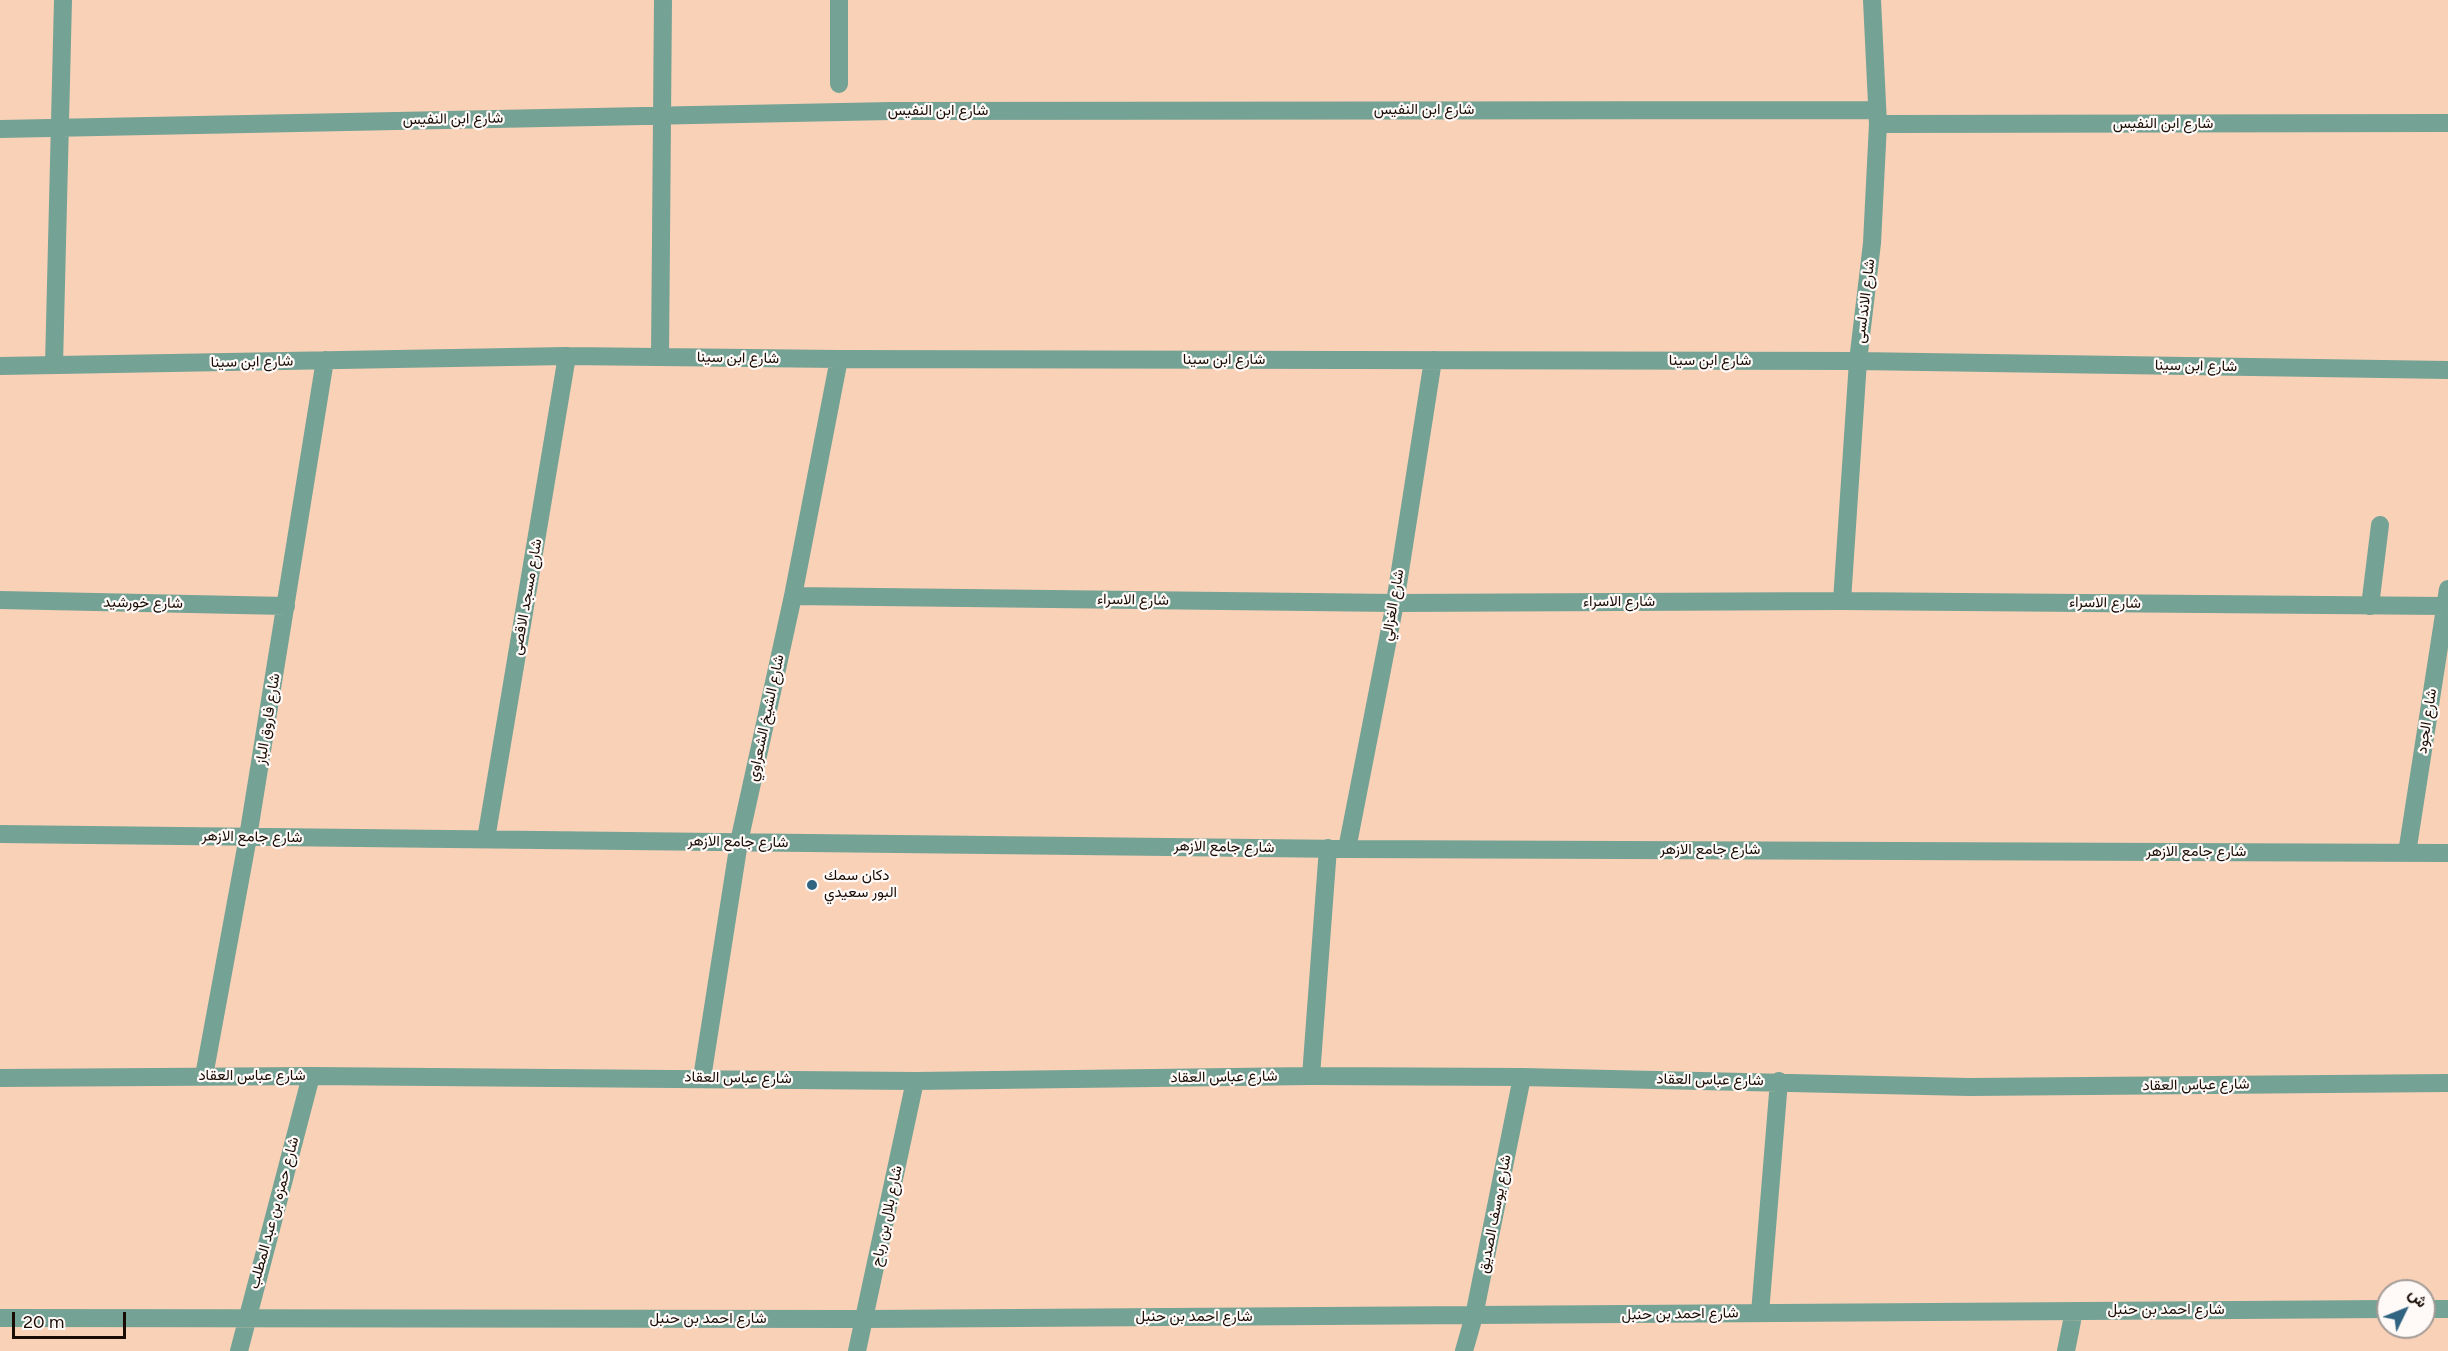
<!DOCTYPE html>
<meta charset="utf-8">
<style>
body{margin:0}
#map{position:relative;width:2448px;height:1351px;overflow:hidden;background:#f9d1b7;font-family:Figtree,Vazirmatn,sans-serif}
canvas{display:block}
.north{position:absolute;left:2376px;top:1279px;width:60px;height:60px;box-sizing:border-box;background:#fffaf8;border:2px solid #a39b96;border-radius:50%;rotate:47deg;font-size:16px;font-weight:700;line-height:24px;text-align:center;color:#190c04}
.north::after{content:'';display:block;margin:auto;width:21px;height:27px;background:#316481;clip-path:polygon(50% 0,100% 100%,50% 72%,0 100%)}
.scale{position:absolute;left:12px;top:1312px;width:114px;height:27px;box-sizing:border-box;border:3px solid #190c04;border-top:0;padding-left:8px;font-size:18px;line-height:21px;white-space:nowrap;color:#190c04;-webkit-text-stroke:4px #fffaf8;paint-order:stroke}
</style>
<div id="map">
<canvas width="2448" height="1351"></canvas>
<div class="north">ش</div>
<div class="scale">20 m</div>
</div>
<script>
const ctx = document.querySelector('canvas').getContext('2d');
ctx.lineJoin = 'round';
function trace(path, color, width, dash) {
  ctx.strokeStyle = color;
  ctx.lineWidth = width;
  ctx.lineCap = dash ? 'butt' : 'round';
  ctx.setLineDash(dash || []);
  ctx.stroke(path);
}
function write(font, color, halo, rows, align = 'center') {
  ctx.font = font + ' Figtree,Vazirmatn,sans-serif';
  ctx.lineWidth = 4.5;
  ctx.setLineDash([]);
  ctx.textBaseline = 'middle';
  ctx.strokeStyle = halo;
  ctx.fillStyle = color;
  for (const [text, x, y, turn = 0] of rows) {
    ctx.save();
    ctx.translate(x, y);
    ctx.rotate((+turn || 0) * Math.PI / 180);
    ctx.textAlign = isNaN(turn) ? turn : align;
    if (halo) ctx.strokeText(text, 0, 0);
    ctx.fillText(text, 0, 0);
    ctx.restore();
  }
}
trace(new Path2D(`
 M2370 606 2380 525`), '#74a295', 18);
trace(new Path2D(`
 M839 0V84
 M1878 124 2448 123
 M0 129 891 111 1877 110
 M660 357 663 0
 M54 365 63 0
 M0 366 567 356 839 359 1858 361 2448 370
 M793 596 1395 603 1842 601 2445 606
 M0 600 286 606
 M1842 601 1858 361 1872 243 1878 124 1872 0
 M0 834 1347 849 2448 853
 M486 839 567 356
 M1347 849 1395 603 1433 360
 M2407 853 2448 589
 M204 1076 248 837 325 360
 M1311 1076 1328 848
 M0 1078 311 1076 915 1081 1311 1076 1522 1077 1969 1087 2448 1083
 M702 1078 739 842 793 596 839 359
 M2424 1309H2448
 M1760 1313 1779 1081
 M0 1318 865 1319 2388 1309
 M239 1351 311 1076
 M857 1351 915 1081
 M1464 1351 1474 1316 1522 1077
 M2066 1351 2074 1311`), '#74a295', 18);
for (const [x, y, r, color] of [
 [812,885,6,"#316481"]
]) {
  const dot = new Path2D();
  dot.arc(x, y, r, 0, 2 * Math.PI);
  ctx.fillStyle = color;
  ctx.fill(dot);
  trace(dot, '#fffaf8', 2);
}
write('15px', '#190c04', '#fffaf8', [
 ["شارع ابن النفيس",1424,110],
 ["شارع ابن النفيس",938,111],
 ["شارع ابن النفيس",453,119,-1],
 ["شارع ابن النفيس",2163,124],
 ["شارع الاندلسى",1865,301,-83],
 ["شارع ابن سينا",738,358,1],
 ["شارع ابن سينا",1224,360],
 ["شارع ابن سينا",1710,361],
 ["شارع ابن سينا",252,362,-1],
 ["شارع ابن سينا",2196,366,1],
 ["شارع مسجد الاقصى",527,597,-80],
 ["شارع الاسراء",1133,600,1],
 ["شارع الاسراء",1619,602],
 ["شارع خورشيد",143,603,1],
 ["شارع الاسراء",2105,603,1],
 ["شارع الغزالي",1393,605,-80],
 ["شارع الشيخ الشعراوي",766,718,-78],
 ["شارع فاروق الباز",268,719,-81],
 ["شارع الجود",2427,721,-81],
 ["شارع جامع الازهر",252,837,1],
 ["شارع جامع الازهر",738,842,1],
 ["شارع جامع الازهر",1224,847,1],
 ["شارع جامع الازهر",1710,850],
 ["شارع جامع الازهر",2196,852],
 ["شارع عباس العقاد",252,1076],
 ["شارع عباس العقاد",1224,1077,-1],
 ["شارع عباس العقاد",738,1078,1],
 ["شارع عباس العقاد",1710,1080,1],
 ["شارع عباس العقاد",2196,1085,-1],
 ["شارع حمزه بن عبد المطلب",274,1213,-75],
 ["شارع يوسف الصديق",1495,1214,-79],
 ["شارع بلال بن رباح",887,1216,-78],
 ["شارع احمد بن حنبل",2166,1310],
 ["شارع احمد بن حنبل",1680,1314,-1],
 ["شارع احمد بن حنبل",1194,1317],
 ["شارع احمد بن حنبل",708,1319]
]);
write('15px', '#190c04', '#fffaf8', [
 ["دكان سمك",824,876],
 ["البور سعيدي",824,893]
], 'left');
</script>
